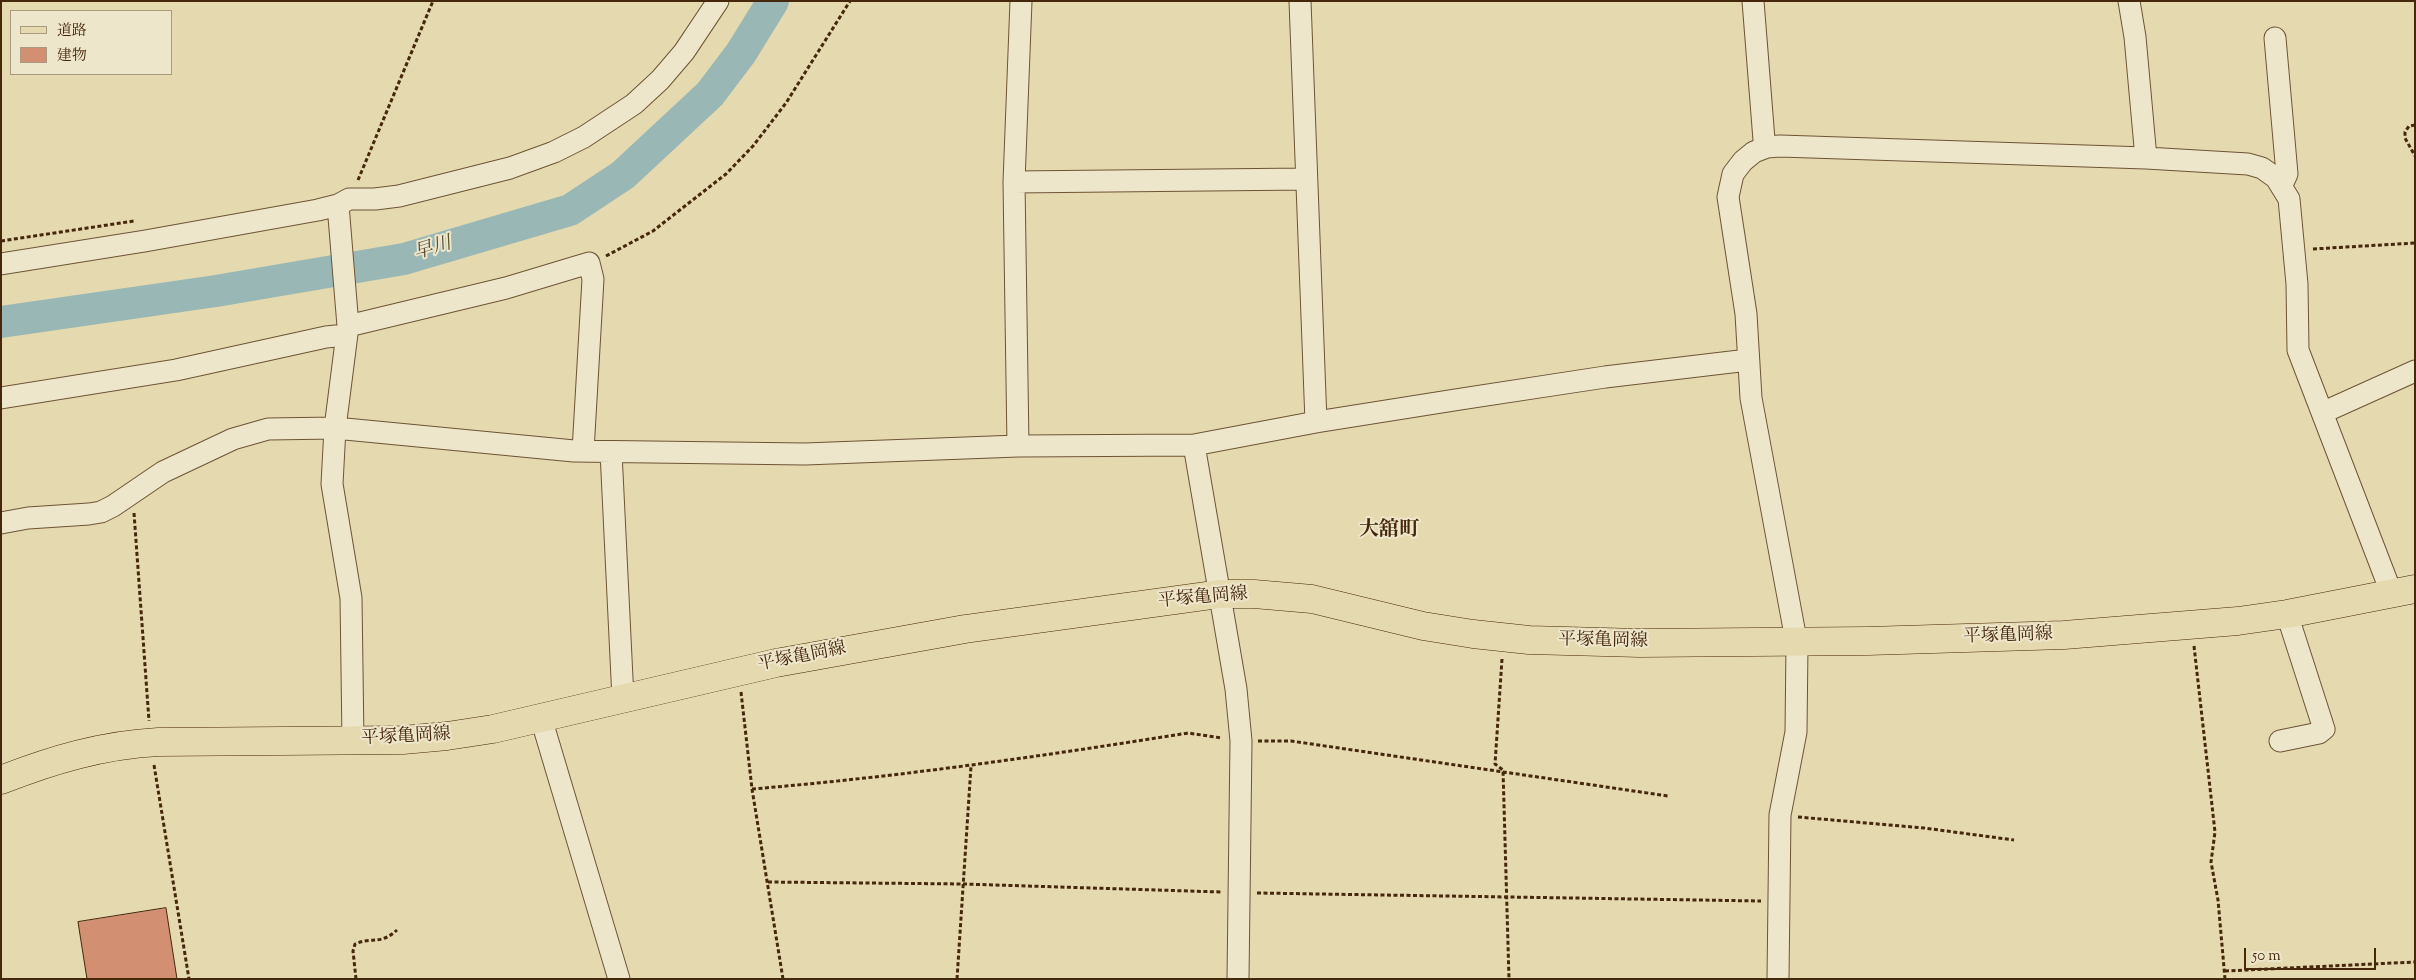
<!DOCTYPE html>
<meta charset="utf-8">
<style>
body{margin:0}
#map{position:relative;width:2416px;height:980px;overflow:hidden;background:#e5d9af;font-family:"Sorts Mill Goudy","Noto Serif JP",serif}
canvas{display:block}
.frame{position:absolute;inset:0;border:2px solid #45270c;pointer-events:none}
.legend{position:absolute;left:10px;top:10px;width:162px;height:65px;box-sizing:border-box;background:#eee6cb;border:1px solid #aa9a7f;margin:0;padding:6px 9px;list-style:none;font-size:15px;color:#45270c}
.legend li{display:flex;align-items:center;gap:10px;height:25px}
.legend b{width:25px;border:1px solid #aa9a7f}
.scale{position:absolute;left:2244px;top:948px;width:132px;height:22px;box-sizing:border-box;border:2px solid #45270c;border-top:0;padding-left:6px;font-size:15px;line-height:18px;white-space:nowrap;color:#45270c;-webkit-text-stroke:4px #eee6cb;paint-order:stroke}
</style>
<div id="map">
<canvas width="2416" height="980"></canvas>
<div class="frame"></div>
<ul class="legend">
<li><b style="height:6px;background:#e5d9af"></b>道路</li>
<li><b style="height:14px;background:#d38f72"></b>建物</li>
</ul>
<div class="scale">50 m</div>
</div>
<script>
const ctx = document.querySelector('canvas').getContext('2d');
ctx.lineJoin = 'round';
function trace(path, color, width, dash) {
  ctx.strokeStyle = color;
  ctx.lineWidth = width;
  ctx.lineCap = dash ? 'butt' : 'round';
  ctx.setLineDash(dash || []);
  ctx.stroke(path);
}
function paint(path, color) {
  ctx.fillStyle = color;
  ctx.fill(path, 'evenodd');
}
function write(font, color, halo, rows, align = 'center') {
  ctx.font = font + ' "Sorts Mill Goudy","Noto Serif JP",serif';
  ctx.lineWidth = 4;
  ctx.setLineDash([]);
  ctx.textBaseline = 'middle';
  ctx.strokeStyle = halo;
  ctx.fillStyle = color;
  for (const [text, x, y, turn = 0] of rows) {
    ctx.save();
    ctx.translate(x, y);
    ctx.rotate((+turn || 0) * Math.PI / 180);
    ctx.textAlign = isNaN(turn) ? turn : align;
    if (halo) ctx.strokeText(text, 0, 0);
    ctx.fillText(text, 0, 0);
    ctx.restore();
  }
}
trace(new Path2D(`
 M1 322 216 291 404 259 570 210 623 175 710 94 741 53 773 1`), '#99b8b5', 32);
const building = new Path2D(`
 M166 908 177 979H87L78 922Z`);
paint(building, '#d38f72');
trace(building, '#45270c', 1);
const minor = new Path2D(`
 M1300 1 1316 422
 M1753 1 1764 140 1767 147
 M2129 1 2135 37 2146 158
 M2275 38 2287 174 2282 185
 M1014 182 1305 179
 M338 205 348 326 335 428 332 484 351 598 353 741
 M1 264 145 241 318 210 338 205 349 199H375L399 196 510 168 554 152 584 137 634 104 660 80 684 52 718 1
 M348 326 506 288 589 263 593 279 583 451
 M1 398 176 370 326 337 346 335
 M2324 412 2415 371
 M1194 445 1236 689 1241 741 1238 979
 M1018 446 1014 182 1021 1
 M611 452 623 699
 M1 523 28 518 89 514 101 512 113 506 163 472 233 439 268 429 335 428 574 451 805 454 1018 446 1194 445 1316 422 1461 399 1605 377 1748 360
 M541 718 619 979
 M2280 741 2319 733 2324 729 2287 614
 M1778 979 1780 815 1796 732 1797 645 1751 398 1746 314 1728 197 1733 174 1743 161 1754 152 1767 147 1780 146 2146 158 2248 164 2262 168 2276 178 2289 199 2297 284 2298 350 2391 592`);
const major = new Path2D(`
 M1 780C52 760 102 745 158 742L403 740 447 736 493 729 776 663 965 629 1220 594H1254L1312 599 1423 626 1473 634 1529 640 1640 643 1868 641 2064 635 2238 621 2287 614 2415 589`);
trace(minor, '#6d5435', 23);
trace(major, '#45270c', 29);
trace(new Path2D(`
 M2415 125 2409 126 2405 132V138L2415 156
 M358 180 433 1
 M1 241 134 221
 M2313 249 2415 243
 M606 256 653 231 726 174 753 146 786 103 850 1
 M134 513 149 721
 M2194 646 2215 832 2211 862 2218 900 2225 979
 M1502 659 1495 764 1503 770 1509 979
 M741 692 752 789 783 979
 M1258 741H1291L1668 796
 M154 765 189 979
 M752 789C898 777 1043 756 1188 733L1222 738
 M1798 817 1924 828 2014 840
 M768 882 963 884 1221 892
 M1257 893 1761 901
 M2225 971 2415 962
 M356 979 353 951 355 944C373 936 379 946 397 930
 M957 979 971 766`), '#45270c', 3, [4, 2.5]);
trace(minor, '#eee6cb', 21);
trace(major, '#e5d9af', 28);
write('18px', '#45270c', '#eee6cb', [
 ["平塚亀岡線",1203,599,-5],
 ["平塚亀岡線",2008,637,-2],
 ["平塚亀岡線",1603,642,1],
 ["平塚亀岡線",802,658,-11],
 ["平塚亀岡線",406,738,-3]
]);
write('italic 19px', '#5a4b36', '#eee6cb', [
 ["早川",433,250,-17]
]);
write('bold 20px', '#45270c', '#eee6cb', [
 ["大舘町",1389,532]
]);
</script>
